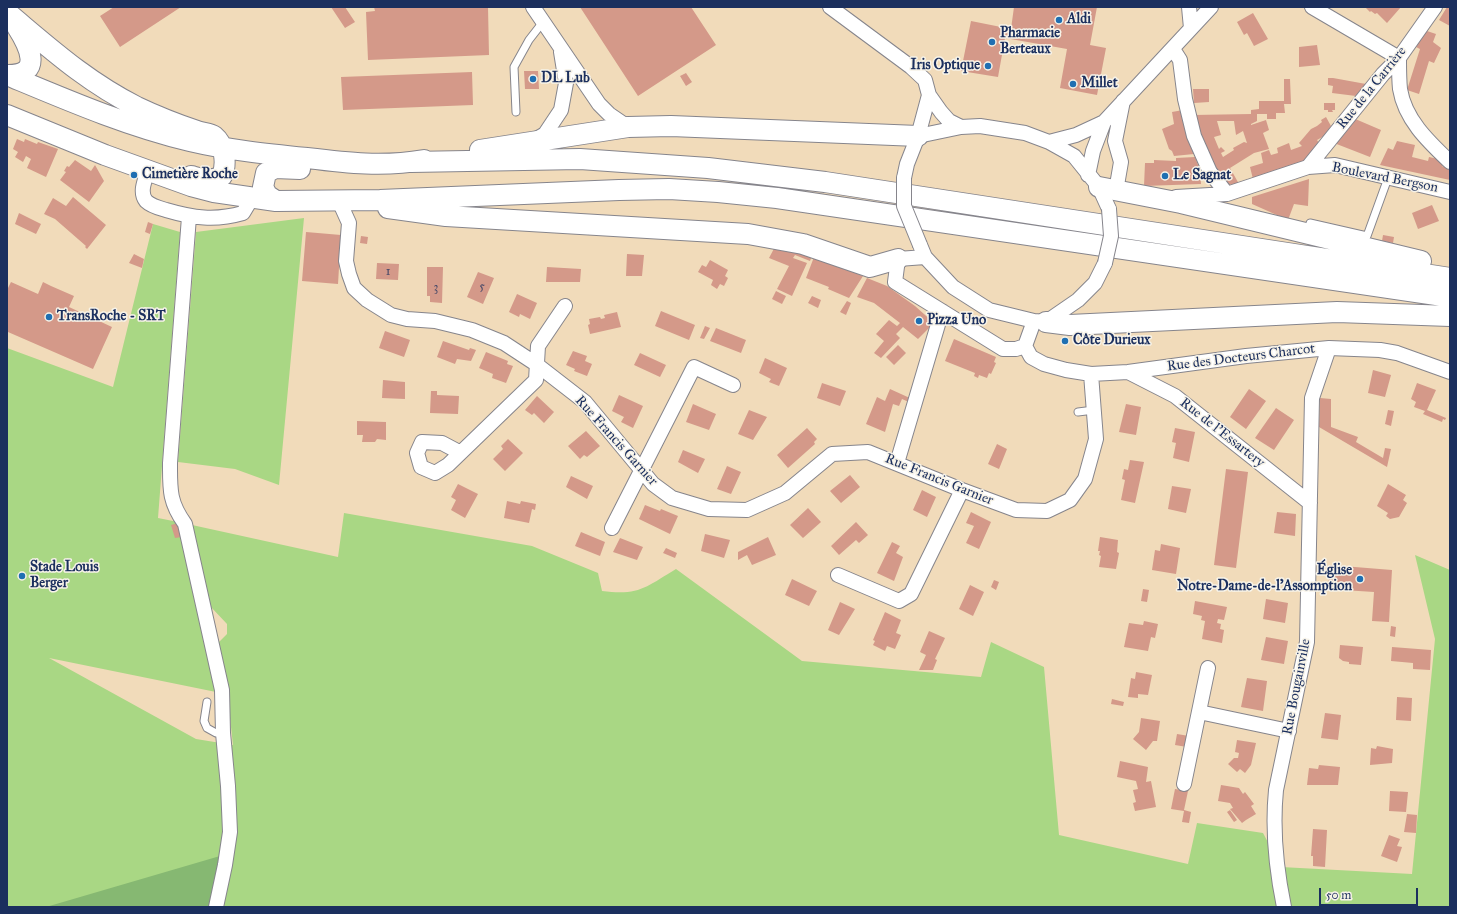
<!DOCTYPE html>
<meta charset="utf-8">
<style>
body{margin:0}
#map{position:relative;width:1457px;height:914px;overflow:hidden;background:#f1dbba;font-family:"IM FELL Great Primer",serif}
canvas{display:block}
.frame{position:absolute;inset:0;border:8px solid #1b2f5e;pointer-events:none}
.scale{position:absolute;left:1319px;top:888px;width:99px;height:18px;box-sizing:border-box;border:2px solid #1b2f5e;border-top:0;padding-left:5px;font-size:12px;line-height:14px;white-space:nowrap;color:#1b2f5e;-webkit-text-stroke:3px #f7f3e8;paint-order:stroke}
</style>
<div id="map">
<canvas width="1457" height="914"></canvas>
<div class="frame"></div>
<div class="scale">50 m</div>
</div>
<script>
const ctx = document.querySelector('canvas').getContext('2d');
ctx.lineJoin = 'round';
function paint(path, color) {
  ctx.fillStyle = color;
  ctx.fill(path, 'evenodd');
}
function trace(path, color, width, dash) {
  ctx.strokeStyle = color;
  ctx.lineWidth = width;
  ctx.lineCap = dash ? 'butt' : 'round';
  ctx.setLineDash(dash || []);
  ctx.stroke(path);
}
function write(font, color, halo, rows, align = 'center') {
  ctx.font = font + ' "IM FELL Great Primer",serif';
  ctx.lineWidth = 3;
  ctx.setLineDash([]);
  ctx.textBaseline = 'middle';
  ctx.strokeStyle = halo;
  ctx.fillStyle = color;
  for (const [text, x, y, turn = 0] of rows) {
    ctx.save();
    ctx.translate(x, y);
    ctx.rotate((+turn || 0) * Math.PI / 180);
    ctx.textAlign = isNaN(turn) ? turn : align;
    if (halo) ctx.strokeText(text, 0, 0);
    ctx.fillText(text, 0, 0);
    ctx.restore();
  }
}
paint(new Path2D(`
 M304 218 279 485 235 469 178 462 196 232Z
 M153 224 180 232 158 518 178 522 216 692 49 658 196 739 233 745 226 682 218 643 227 634V624L210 606 192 525 338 557 344 513 532 546 598 573 602 591C639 596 646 587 676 569L802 661 981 677 991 642 1044 667 1059 835 1188 864 1197 823 1263 833 1281 867 1412 874 1435 639 1415 555 1450 570V907H7V348L113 387Z`), '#a9d784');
paint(new Path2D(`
 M220 856 213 907H46Z`), '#86b872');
paint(new Path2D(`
 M114 7H181L120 47 100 16Z
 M331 7H345L355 22 345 28Z
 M374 7H488L489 55 368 60 366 12 375 11Z
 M580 7H691L716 45 638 96Z
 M1014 7H1097L1090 45 1106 48 1097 95 1060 88 1067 49 1005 38 998 77 961 71 971 21 1011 29Z
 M1365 7H1401L1387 23 1377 13 1375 14 1371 11 1370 12Z
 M1447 7H1450V26L1439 20Z
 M1253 13 1268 39 1254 46 1247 33 1244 35 1237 22Z
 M1424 30 1436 34 1433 42 1441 48 1434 63 1429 61 1419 94 1407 90 1420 49 1416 47Z
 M1317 45 1320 65 1299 67V47Z
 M524 71H538L539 89H525Z
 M472 72 473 105 343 110 341 77Z
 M686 73 692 82 686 86 680 76Z
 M1328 78H1333L1366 84 1356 96 1332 93 1333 86 1328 85Z
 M1284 79H1290L1291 104H1284L1285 113H1276V119H1267V114H1257V121L1251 124V125L1266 120 1269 130 1263 133 1269 149 1254 153 1230 168 1239 184 1226 185 1204 151 1193 115 1251 114V110L1259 109V101H1284ZM1217 121H1234L1236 135 1243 131 1247 143 1244 142 1233 148 1234 150 1223 157 1221 153 1225 151 1221 147 1219 149 1214 137 1221 135Z
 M1193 89H1209V102L1194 103Z
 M1324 103H1335V110H1332L1333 112H1328V110H1324Z
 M1183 110V119L1194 154 1174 156 1172 151 1169 149 1162 129 1174 124 1172 112Z
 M1326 117 1331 126 1324 136 1317 140 1319 143 1303 162 1253 179 1250 167 1263 163 1261 153 1269 150 1271 155 1278 153 1277 148 1289 143 1291 150 1302 146 1299 143 1311 129 1317 126 1322 122 1321 120Z
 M1353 118 1381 130 1370 157 1334 143Z
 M17 139 24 142 25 139 37 144 38 142 58 149 46 177 27 168 31 159 26 156 23 162 15 157 18 152 13 149Z
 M1397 141 1415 145 1412 157 1428 161 1429 157 1438 159 1442 163V166L1450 170V180L1380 165 1388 148 1393 150Z
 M1195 157 1200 170 1201 184 1144 186 1145 163H1154V160L1176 161V158Z
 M75 160 91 171 95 165 104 181 89 202 60 180 66 172 64 171 67 166 69 167Z
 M1309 179 1308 206 1294 204 1288 220 1252 204V197Z
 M73 197 106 225 87 249 85 247 86 246 55 219 44 214 53 198 66 206Z
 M1432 205 1439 221 1418 229 1412 213Z
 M19 213 41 224 36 234 15 224Z
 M148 222 153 224 150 234 145 232Z
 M306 232 341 235 338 284 302 281Z
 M1383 235 1394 237 1393 243 1382 241Z
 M361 236 368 237 367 244 360 243Z
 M777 243 812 256 810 261 795 255 793 258 807 263 792 296 777 289 789 266 769 258Z
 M134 254 144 259 142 268 129 263Z
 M627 254 644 255 642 276H626Z
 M814 257 863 276 849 298 828 289 829 287 806 278Z
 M710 260 728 270 725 276 728 278 724 286 720 284 717 289 711 285 713 280 698 272 702 265 706 267Z
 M377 263 399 264 398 280 376 279Z
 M427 267H443L442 303 430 302V296H427Z
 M547 267 581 269 580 282H546Z
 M478 272 494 278 483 304 467 297Z
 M867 278 887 286 915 306 934 323 918 339 903 327 896 334 900 338 881 358 874 353 884 341 876 334 889 320 897 326 900 323 874 303 857 297Z
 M11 282 38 294 43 282 51 286 74 296 69 307 112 327 93 369 8 332 7 335V290Z
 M776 291 786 296 782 304 772 299Z
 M517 294 537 303 530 319 520 314 519 317 509 312Z
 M812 296 821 300 818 308 808 303Z
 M847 301 851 303 846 315 840 312Z
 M661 311 695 325 689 340 655 326Z
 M617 312 621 327 590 334 588 325 590 324 589 319 600 317 601 319 605 318 604 315Z
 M705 326 710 328 704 339 700 338Z
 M716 328 746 340 741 353 710 341Z
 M385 331 410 340 404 357 379 348Z
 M954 339 996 357 994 362 996 363 991 374 989 373 987 378 979 375 978 378 974 376 975 373 945 361Z
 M443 341 469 350 470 348 476 350 471 361 457 359 455 364 437 357Z
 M898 345 906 353 894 365 886 357Z
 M573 351 587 356 585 361 592 364 587 376 574 371 575 369 566 365Z
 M486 352 508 361 507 364 513 366 506 383 492 378 493 374 479 368Z
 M640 353 666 365 660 377 634 365Z
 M765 358 787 368 779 386 769 382 771 379 759 373Z
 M1373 370 1391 375 1385 397 1368 393Z
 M383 380 405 382V399L382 398Z
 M822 383 846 391 840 406 817 398Z
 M1417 383 1436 390 1427 410 1446 418 1445 420 1443 419 1442 422 1423 414 1425 411 1414 407 1416 402 1411 399Z
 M890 389 912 399 911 403 902 399 899 406 893 404 885 432 866 424 877 397 885 401Z
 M1249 389 1266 401 1246 429 1230 417Z
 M431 391H437V395L459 396 458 414 430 413Z
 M619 395 643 406 633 428 621 422 624 417 612 411Z
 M537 396 554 412 544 423 534 413 532 415 525 410Z
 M1320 398 1331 399V427L1358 437 1356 442 1383 458 1385 448 1391 449 1387 467 1319 427Z
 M693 404 716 414 709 430 686 422Z
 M1126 404 1141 407 1136 435 1119 432Z
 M1276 408 1294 420 1274 450 1255 438Z
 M749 410 767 417 753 440 738 434Z
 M1388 410 1394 411 1391 426 1385 424Z
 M357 421 386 422V440L377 439 375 442H362L363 435H357Z
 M807 428 817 439 814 442 815 444 788 468 777 455Z
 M1175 428 1195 432 1189 462 1173 458 1176 443 1172 442Z
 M586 431 600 446 587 457 584 455 580 459 568 446Z
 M508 439 523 453 505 471 493 459 503 449 501 446Z
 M997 444 1007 449 999 469 988 464Z
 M683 450 705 459 698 473 678 462Z
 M1130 460 1144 462 1135 503 1121 500 1125 480 1122 479 1124 469 1128 470Z
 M727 466 741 472 731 494 717 489Z
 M1226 469 1248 472 1236 568 1214 565Z
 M850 475 860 487 841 503 830 491Z
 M571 476 593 486 587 499 566 487Z
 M458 484 478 494 465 518 451 510 456 500 451 497Z
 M1388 484 1406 495 1403 500 1407 503 1399 517 1390 519 1386 516 1388 513 1377 506Z
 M1172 486 1191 489 1186 513 1168 509Z
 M922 490 936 497 927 517 913 510Z
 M507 501 520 504 521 501 536 504 535 510 532 509 529 523 504 518Z
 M645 505 660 511 661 509 678 516 670 534 639 519Z
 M808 508 821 522 803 538 790 525Z
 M971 512 991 522 979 549 966 543 974 526 966 523Z
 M1277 512 1296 514 1295 536 1274 533Z
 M856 522 868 535 859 543 856 540 839 555 831 546Z
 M178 523 182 537 175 538 171 525Z
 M581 532 605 542 600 556 575 546Z
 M705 534 730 540 724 558 701 551Z
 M768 537 776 555 752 565 747 555 738 560V552Z
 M1100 537 1118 540 1117 552 1119 553 1116 569 1099 567 1101 556 1099 555 1100 551H1098Z
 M620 538 643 547 637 560 613 552Z
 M892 542 900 546 896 553 903 557 894 581 877 573Z
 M1161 544 1180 548 1176 574 1152 570 1155 550 1160 551Z
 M666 548 677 553 675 558 663 553Z
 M1330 565 1392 570 1389 622 1372 621 1374 592 1328 589Z
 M792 579 817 591 809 606 785 595Z
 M994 580 999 582 996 590 991 587Z
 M970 585 984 592 973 616 959 609Z
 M1143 589 1149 590 1147 602 1141 601Z
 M1266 599 1288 603 1285 623 1263 619Z
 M1195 601 1227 607 1224 620 1218 619 1217 623 1221 624 1220 629 1224 630 1222 643 1202 639 1205 621 1201 620 1202 616 1193 614Z
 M840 602 855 609 839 635 828 630Z
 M885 612 901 620 896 633 901 635 895 649 887 646 885 651 873 645 875 641 873 640Z
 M1144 621 1158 624 1155 638 1151 637 1148 651 1124 647 1129 623 1143 625Z
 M1391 626 1396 627 1395 637 1390 636Z
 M929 631 945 638 935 659 937 660 933 670H919L926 655 920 652Z
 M1266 637 1288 641 1284 664 1261 660Z
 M1340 645 1363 647 1361 665 1349 664V662L1343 661 1339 658Z
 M1392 647 1431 650 1430 670 1413 669V663L1391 661Z
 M1136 672 1152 675 1148 695 1138 694V698L1128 697 1131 678 1135 679Z
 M1247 678 1267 681 1263 711 1241 707Z
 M1397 697 1412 698 1411 721 1396 720Z
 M1112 699 1124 702 1123 706 1111 704Z
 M1325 713 1341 715 1338 740 1321 738Z
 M1141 718 1160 721 1157 741H1153L1146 750 1133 739 1139 732Z
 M1177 734 1189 736 1187 747 1175 745Z
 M1237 740 1256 743 1251 765 1245 773 1240 769 1237 772 1228 764 1234 758H1238L1239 753 1235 752Z
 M1377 746 1393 749 1392 763 1370 765 1371 748 1376 749Z
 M1120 761 1148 767 1146 782 1151 781 1156 807 1135 811 1133 803 1136 802 1133 790 1138 789 1136 781 1117 777Z
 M1319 765 1340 767 1338 785H1307L1309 768 1318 769Z
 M1221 785 1239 788 1243 794 1245 792 1254 804 1251 806 1256 814 1246 820 1243 815 1246 820 1242 823 1230 809 1233 808 1230 803 1218 801Z
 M1175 789 1188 791 1184 810 1191 812 1189 823 1182 822 1184 811 1171 809Z
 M1390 791 1408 792 1406 812 1389 811Z
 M1230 810 1237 820 1234 822 1227 812Z
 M1407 814 1417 815 1416 833 1404 832Z
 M1313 829 1327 830 1325 867 1313 866V856H1311Z
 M1389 835 1400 839 1397 846 1402 847 1397 862 1381 856Z`), '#d49989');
const lane = new Path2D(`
 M516 112 514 67 529 40 543 22
 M1310 223 1367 236 1388 178
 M1078 412 1094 410
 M207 702 204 721 207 728 216 733H223`);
const street = new Path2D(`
 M533 7 599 104 609 114 628 127
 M830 7 911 67 925 80 929 95 941 112 949 121 961 127
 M1189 7 1191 28
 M1312 7 1399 58C1399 68 1399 79 1400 89 1405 120 1429 142 1450 162
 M1173 49 1180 60 1185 99 1194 136 1210 172 1227 194
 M918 136 961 127 980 126 1025 133 1049 142 1074 156 1099 187 1109 209
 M533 141 545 134 561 110 566 83 561 52
 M1049 142 1076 135 1104 122
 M1308 167 1383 74 1399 58 1435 7
 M148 171C145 180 139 192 146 201 151 206 159 208 166 210 193 218 215 221 243 213L252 198
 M1088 175 1093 151 1104 122 1211 7
 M904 178 907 164 918 136 929 95
 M1116 191 1121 162 1115 141 1123 101
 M1176 197 1227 194 1308 167 1335 165 1450 192
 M339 201 349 223 346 261 349 274 354 288 367 300 391 315 407 319 435 321 472 330 504 343 536 364 585 402 653 484 672 498 709 509 747 510 785 493 832 454 868 452 962 490 1016 510 1047 511 1070 500 1085 479 1096 439 1091 374
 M189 217 170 463C170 489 169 502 185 524L222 690 223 733 228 786 230 832 225 865 216 907
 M920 245 925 257 953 287 989 310 1034 321 1046 322 1078 300 1095 283 1105 263
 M925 257 898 259 895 282 1003 349H1016L1025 346
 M1034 321 1025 346 1031 357 1044 364 1066 370 1091 374 1128 372 1246 356 1329 348 1380 350 1397 353 1450 372
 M1128 372 1175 396 1310 503
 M459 452 442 443 422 442 417 453 421 467 435 473 448 465 536 380 538 346 565 306
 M897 463 942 311
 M612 528 694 367 733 385
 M838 575 899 601 911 594 962 490
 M1199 712 1289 731
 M1184 784 1208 668
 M1284 907C1276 868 1272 830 1276 790L1307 642 1312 398 1329 348`);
const secondary = new Path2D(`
 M9 14C52 50 86 81 137 107 156 116 176 124 197 131 202 133 210 133 214 136 225 145 227 164 222 176 211 182 203 179 191 176
 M7 75C67 100 127 126 190 141 228 150 267 154 307 158 348 163 383 167 424 160
 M8 75C44 75 29 46 17 27
 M7 115 105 155 191 186 214 192 276 201 380 200 619 190 669 189 718 192 777 198 1450 297
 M480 150 628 127 671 126 918 136
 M411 162 580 159 708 168 825 182 1450 278
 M1099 187 1181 203 1421 261
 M276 201 267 195 263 187 266 173 275 168 300 169
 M388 208 446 216 748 234 803 244 870 267 898 259
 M1046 322 1070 325 1337 312 1450 316`);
trace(lane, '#86858c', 9);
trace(street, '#86858c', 16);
trace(secondary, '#86858c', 22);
trace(lane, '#fff', 7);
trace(street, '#fff', 14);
trace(secondary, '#fff', 20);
const streetBridge = new Path2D(`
 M904 178V206L920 245
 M1105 263 1111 236 1109 209`);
trace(streetBridge, '#86858c', 16, []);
trace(streetBridge, '#fff', 14);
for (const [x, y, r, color] of [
 [1059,20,4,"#1f6fb2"],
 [992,42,4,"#1f6fb2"],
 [988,66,4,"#1f6fb2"],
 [533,79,4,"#1f6fb2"],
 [1073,84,4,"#1f6fb2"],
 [134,175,4,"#1f6fb2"],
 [1165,176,4,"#1f6fb2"],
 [49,317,4,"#1f6fb2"],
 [919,321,4,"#1f6fb2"],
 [1065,341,4,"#1f6fb2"],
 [22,576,4,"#1f6fb2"],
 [1360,579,4,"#1f6fb2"]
]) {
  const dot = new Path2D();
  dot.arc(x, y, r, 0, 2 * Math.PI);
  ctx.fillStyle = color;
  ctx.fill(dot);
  trace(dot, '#f7f3e8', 1.5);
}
write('12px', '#494a69', null, [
 ["1",388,272],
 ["5",482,287],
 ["3",436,288]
]);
write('bold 14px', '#1b2f5e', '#f7f3e8', [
 ["Aldi",1067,20],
 ["Pharmacie",1000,34],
 ["Berteaux",1000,50],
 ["Iris Optique",980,66,"right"],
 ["DL Lub",541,79],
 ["Millet",1081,84],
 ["Cimetière Roche",142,175],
 ["Le Sagnat",1173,176],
 ["TransRoche - SRT",57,317],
 ["Pizza Uno",927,321],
 ["Côte Durieux",1073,341],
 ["Stade Louis",30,568],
 ["Berger",30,584],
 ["Église",1352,571,"right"],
 ["Notre-Dame-de-l'Assomption",1352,587,"right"]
], 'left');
write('14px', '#1b2f5e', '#f7f3e8', [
 ["Rue de la Carrière",1372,88,-51],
 ["Boulevard Bergson",1385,178,11],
 ["Rue des Docteurs Charcot",1241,358,-7],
 ["Rue de l'Essartery",1222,433,38],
 ["Rue Francis Garnier",616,441,48],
 ["Rue Francis Garnier",939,480,22],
 ["Rue Bougainville",1297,687,-79]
]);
</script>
